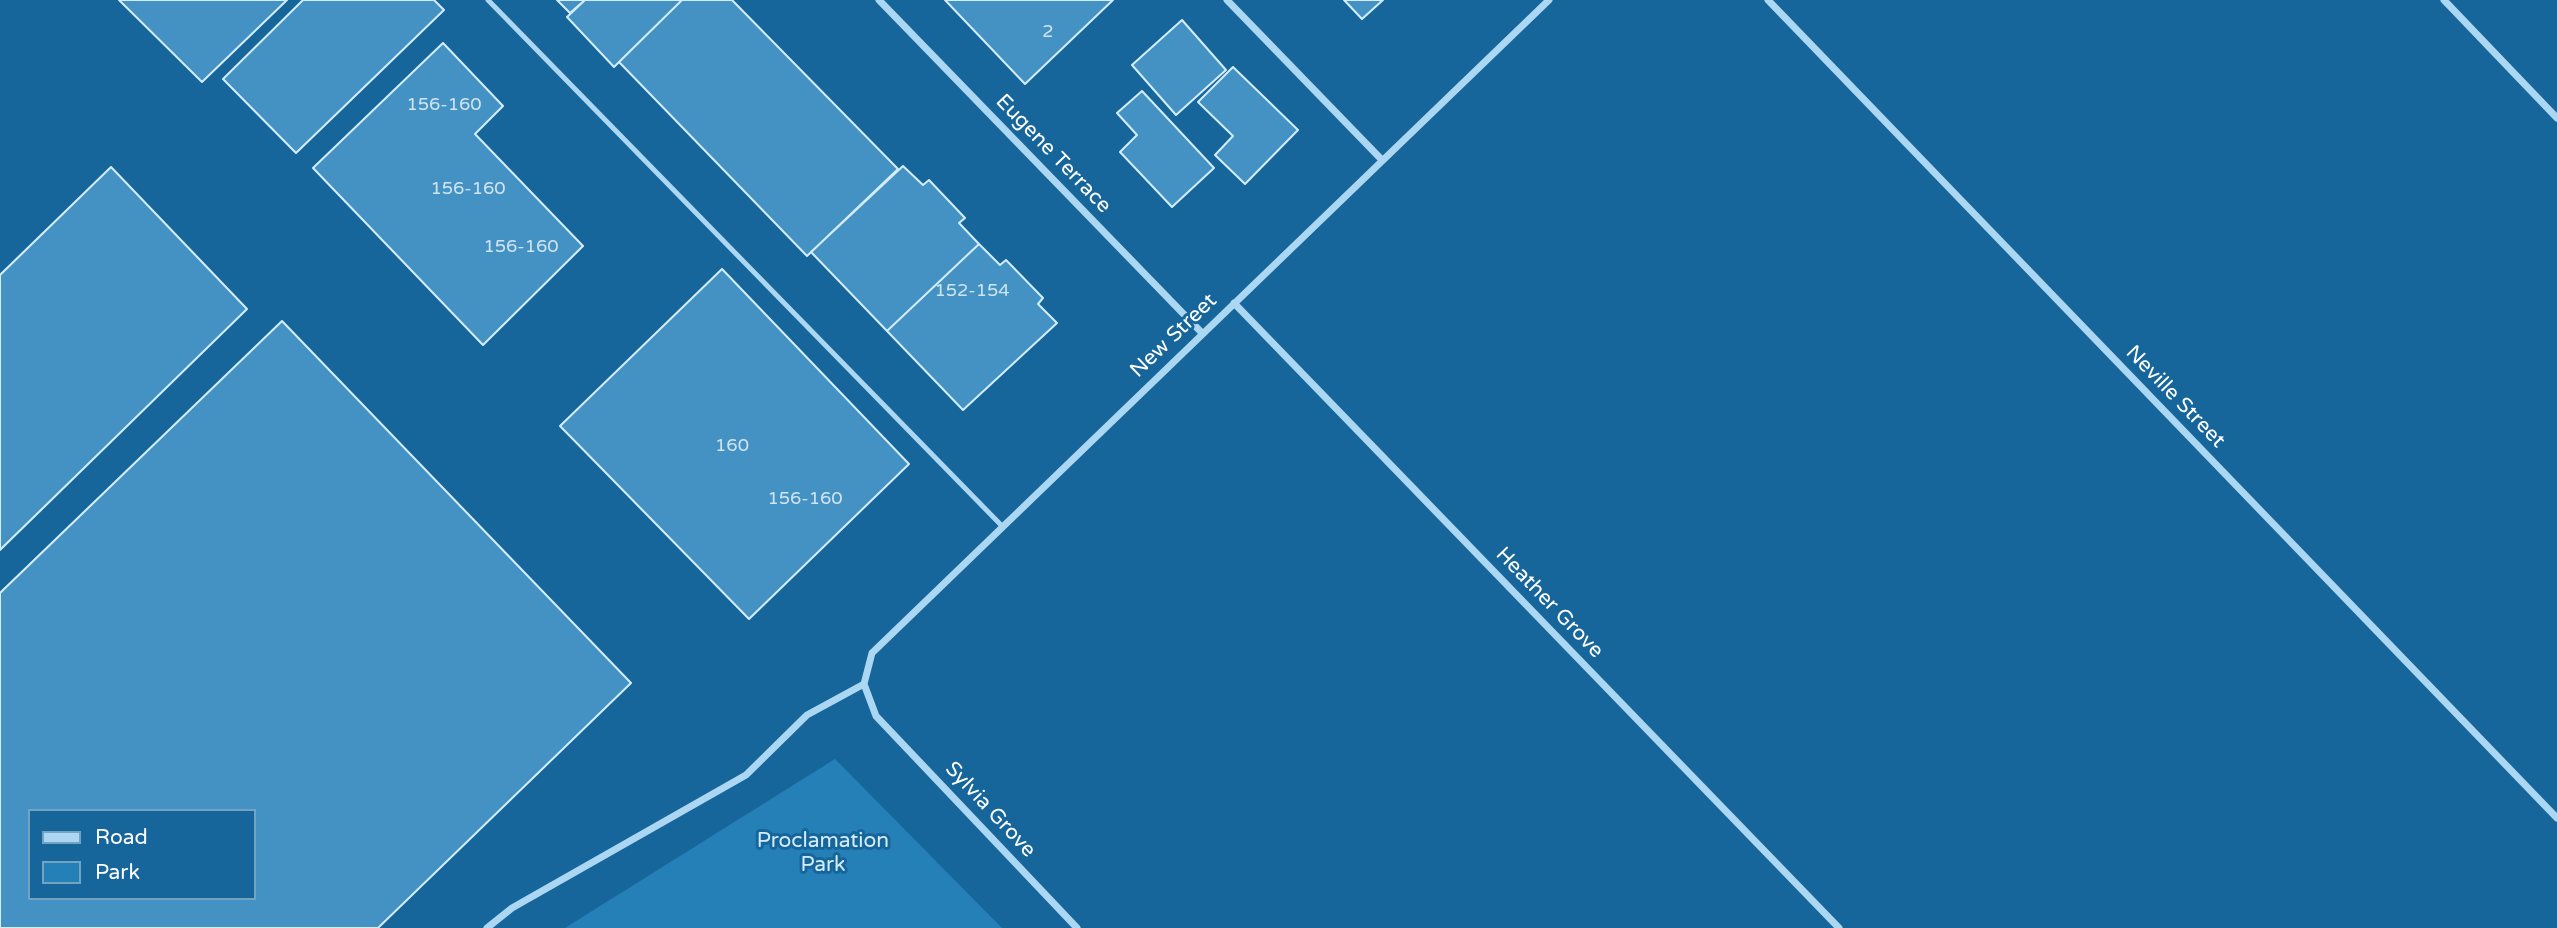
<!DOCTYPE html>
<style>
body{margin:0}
#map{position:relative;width:2557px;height:928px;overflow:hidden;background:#16669b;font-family:"Varela Round",sans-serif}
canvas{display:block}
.legend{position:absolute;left:28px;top:809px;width:228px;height:91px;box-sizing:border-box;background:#16669b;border:2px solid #73a3c3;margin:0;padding:9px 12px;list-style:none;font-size:21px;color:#fff}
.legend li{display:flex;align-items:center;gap:14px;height:35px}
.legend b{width:35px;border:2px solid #73a3c3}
</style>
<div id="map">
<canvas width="2557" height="928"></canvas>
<ul class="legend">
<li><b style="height:9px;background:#acd7f2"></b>Road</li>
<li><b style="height:19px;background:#2680b8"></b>Park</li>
</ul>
</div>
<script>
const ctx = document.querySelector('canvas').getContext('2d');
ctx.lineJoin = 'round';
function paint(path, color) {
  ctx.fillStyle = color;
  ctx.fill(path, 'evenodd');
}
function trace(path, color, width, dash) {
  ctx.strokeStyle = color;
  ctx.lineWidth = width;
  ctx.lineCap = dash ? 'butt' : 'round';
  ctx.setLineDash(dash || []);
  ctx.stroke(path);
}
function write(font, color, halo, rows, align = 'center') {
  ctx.font = font + ' "Varela Round",sans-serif';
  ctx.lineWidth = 6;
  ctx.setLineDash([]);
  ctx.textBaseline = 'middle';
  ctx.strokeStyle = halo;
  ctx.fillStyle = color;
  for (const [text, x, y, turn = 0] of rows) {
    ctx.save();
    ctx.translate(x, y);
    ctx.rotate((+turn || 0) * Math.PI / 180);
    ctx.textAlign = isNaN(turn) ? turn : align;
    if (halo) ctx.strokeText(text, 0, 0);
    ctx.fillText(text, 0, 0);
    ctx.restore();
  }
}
paint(new Path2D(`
 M835 759 1002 928H565Z`), '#2680b8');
const building = new Path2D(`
 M119 0H287L202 82Z
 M303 0H434L444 10 296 153 223 79Z
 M557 0H585L570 13Z
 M585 0H682L614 67 567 17Z
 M682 0H732L898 169 807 256 619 62Z
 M945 0H1113L1025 84Z
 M1344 0H1383L1362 19Z
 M1182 20 1226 70 1176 115 1132 65Z
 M443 43 503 106 475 134 583 246 483 345 313 168Z
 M1233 67 1298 130 1245 184 1215 155 1233 136 1198 102Z
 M1142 91 1214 168 1172 207 1120 152 1137 135 1117 113Z
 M903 166 923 185 929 180 965 218 959 223 979 244 887 331 811 252Z
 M111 167 247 309 0 550V275Z
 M979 244 1000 265 1006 260 1043 298 1038 304 1057 323 963 410 887 331Z
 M722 269 909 464 749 619 560 426Z
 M282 321 631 683 378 928H0V593ZM30 811H254V898H30Z`);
paint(building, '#4492c3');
trace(building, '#d4edfc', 2);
trace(new Path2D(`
 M488 0 1002 526`), '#acd7f2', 5);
trace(new Path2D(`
 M879 0 1202 333
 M1227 0 1382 160
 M1768 0 2557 818
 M2444 0 2557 118
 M1234 303 1839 928
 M487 928 512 908 746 775 807 715 864 684
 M1077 928 876 716 864 684 872 653 1549 0`), '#acd7f2', 7);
write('18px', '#d0e4f0', null, [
 ["2",1048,32],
 ["156-160",444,105],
 ["156-160",468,189],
 ["156-160",521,247],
 ["152-154",972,291],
 ["160",732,446],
 ["156-160",805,499]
]);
write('21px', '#fff', '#16669b', [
 ["Eugene Terrace",1053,154,46],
 ["New Street",1174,336,-44],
 ["Neville Street",2175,397,46],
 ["Heather Grove",1549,603,46],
 ["Sylvia Grove",990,810,47]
]);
write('21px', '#d4edfc', '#16669b', [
 ["Proclamation",823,841],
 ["Park",823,865]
]);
</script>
